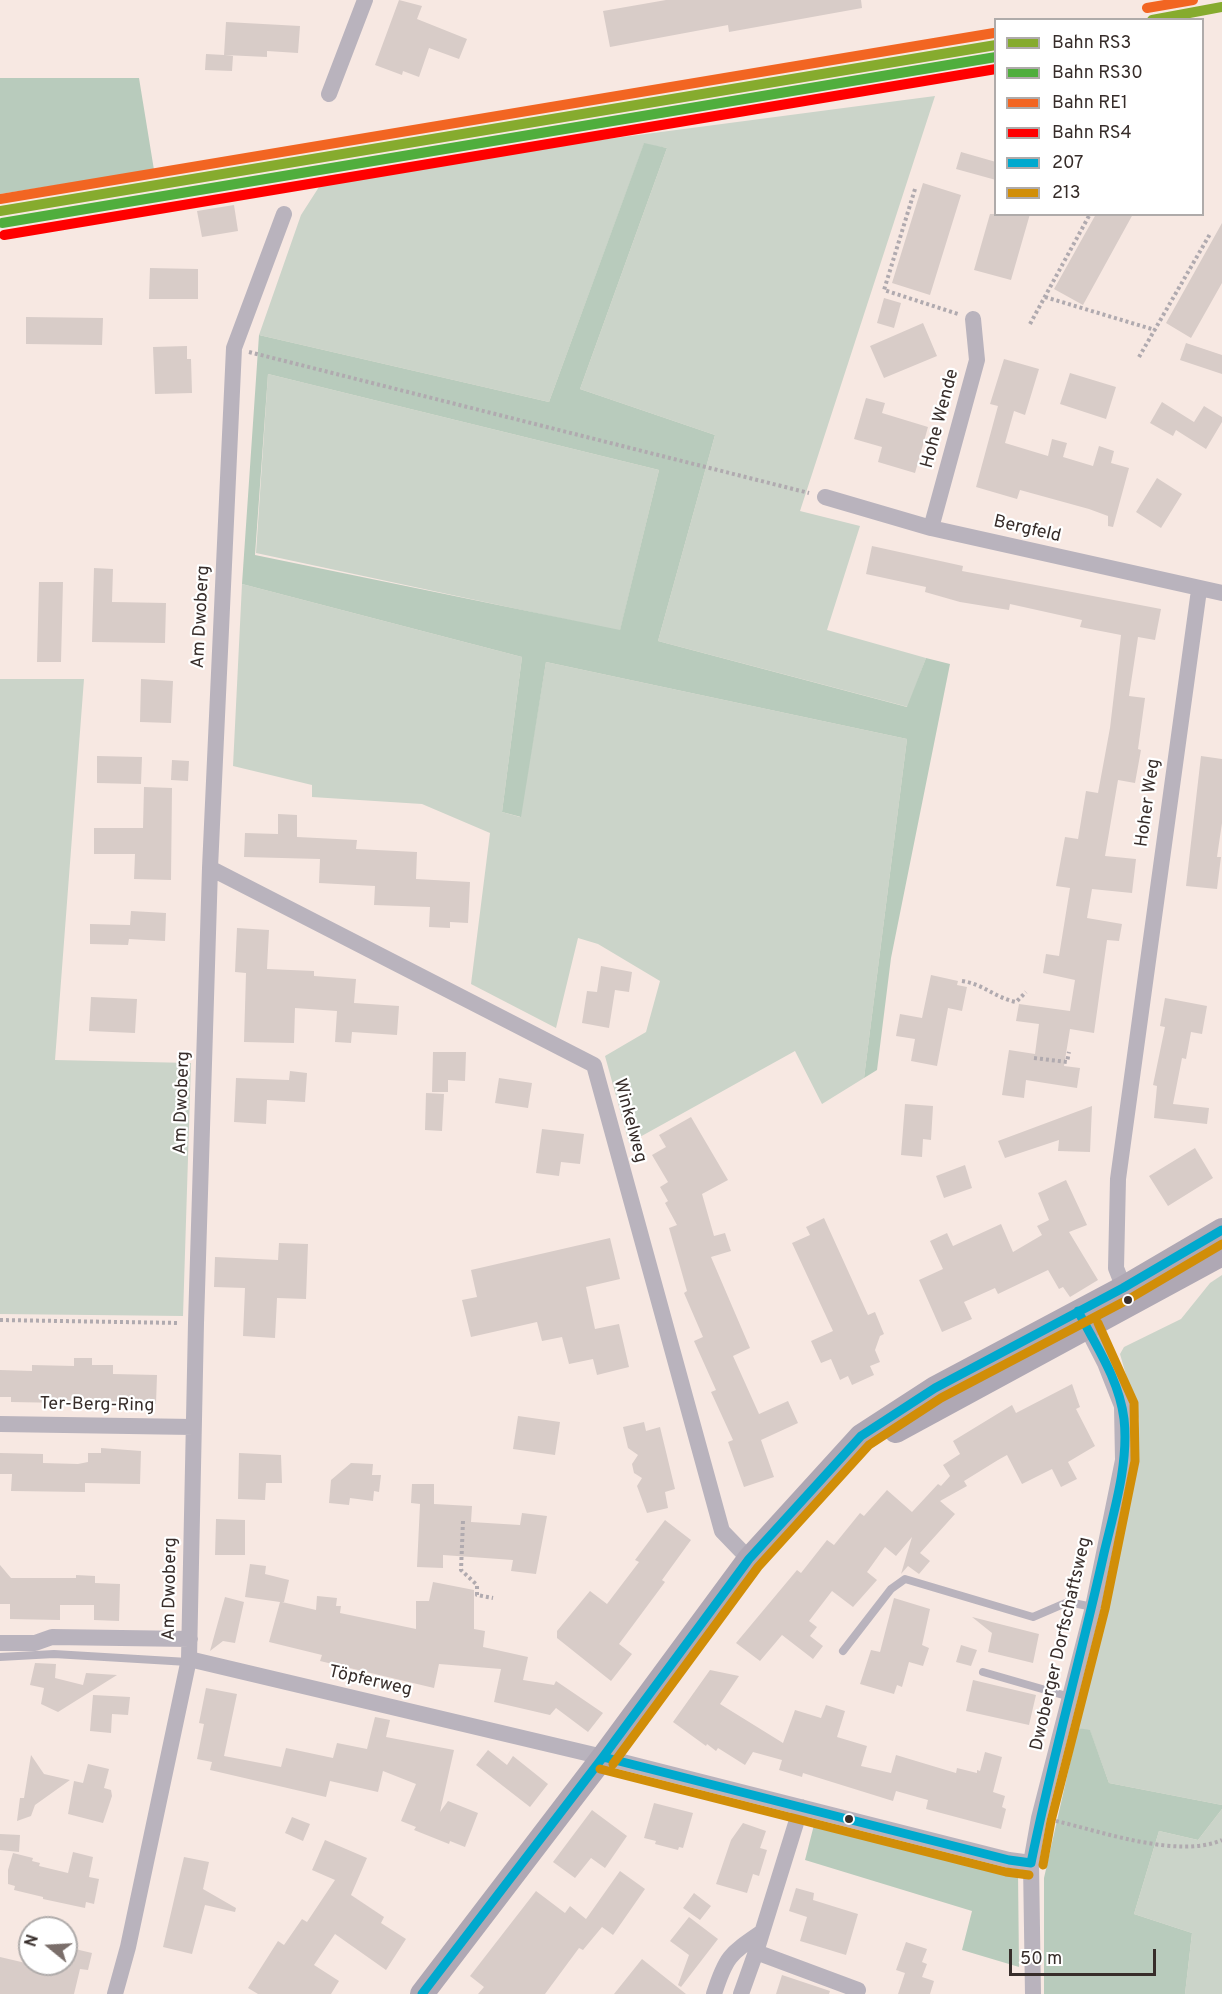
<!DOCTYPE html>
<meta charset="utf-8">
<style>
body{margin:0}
#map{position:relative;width:1222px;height:1994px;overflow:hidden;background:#f7e8e2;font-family:Overpass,sans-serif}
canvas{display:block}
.legend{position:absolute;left:994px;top:18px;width:210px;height:198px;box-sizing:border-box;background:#fff;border:2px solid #afabaa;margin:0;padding:8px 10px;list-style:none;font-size:18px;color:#372d2a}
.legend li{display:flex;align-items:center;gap:12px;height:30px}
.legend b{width:30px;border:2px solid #afabaa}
.north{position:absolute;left:18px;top:1916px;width:60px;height:60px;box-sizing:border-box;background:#fff;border:2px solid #afabaa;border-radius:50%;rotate:288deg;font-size:16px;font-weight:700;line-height:24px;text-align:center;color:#372d2a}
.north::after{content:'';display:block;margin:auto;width:21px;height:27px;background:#7a6e6a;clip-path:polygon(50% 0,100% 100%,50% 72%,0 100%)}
.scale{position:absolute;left:1009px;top:1949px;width:147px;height:27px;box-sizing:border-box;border:3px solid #372d2a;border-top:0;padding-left:8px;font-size:18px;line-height:21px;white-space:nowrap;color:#372d2a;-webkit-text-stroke:4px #fff;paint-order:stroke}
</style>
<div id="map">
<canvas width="1222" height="1994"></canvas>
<ul class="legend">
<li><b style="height:8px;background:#86ab2e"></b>Bahn RS3</li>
<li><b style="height:8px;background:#50ae3d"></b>Bahn RS30</li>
<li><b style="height:8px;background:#f26522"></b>Bahn RE1</li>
<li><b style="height:8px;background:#f00"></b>Bahn RS4</li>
<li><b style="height:8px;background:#00a9ce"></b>207</li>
<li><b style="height:8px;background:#d18e08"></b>213</li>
</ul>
<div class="north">N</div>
<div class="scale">50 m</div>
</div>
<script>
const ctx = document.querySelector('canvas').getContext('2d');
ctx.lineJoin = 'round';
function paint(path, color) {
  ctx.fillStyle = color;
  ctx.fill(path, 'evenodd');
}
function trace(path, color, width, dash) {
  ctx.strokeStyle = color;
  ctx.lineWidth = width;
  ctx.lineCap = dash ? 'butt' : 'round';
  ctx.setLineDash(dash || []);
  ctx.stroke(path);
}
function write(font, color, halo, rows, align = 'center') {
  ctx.font = font + ' Overpass,sans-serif';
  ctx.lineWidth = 4.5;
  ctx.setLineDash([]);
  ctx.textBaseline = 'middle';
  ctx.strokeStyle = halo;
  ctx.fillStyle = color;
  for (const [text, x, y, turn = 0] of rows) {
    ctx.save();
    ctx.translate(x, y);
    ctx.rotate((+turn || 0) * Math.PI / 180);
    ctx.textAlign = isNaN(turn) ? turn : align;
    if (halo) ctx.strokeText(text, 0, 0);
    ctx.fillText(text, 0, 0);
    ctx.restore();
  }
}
paint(new Path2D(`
 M935 96 800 511 860 526 827 630 926 658 908 707 658 641 715 435 580 389 667 148 644 144 549 402 259 335 301 215 326 176Z
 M268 374 659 470 620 631 256 553Z
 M242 584 522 657 502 812 520 817 546 662 907 739 864 1078 822 1104 795 1051 629 1143 605 1056 646 1032 660 981 598 944 578 938 556 1028 471 984 490 833 422 804 312 797V785L233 766Z
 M0 679H84L55 1060 191 1063 183 1316 0 1314Z
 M1222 1275V1805L1109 1783 1090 1731 1078 1728 1125 1519 1136 1453 1139 1420 1120 1354 1124 1347 1181 1319 1210 1283Z
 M1222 1809V1994H1185L1192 1933 1134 1914 1159 1831 1198 1840Z`), '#cbd4c9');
paint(new Path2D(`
 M0 78H139L154 170 0 194Z
 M644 143 667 148 580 389 715 435 658 641 907 707 926 658 950 664 891 958 877 1070 864 1078 907 739 546 662 521 817 502 812 522 657 242 584 259 335 549 402ZM268 374 659 470 620 630 255 555Z
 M1078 1728 1090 1730 1109 1783 1222 1805V1809L1198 1840 1159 1831 1134 1914 1192 1933 1185 1994H1044V1878Z
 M815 1821 1018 1872 1019 1967 962 1950 972 1911 805 1860Z`), '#b8cbbc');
paint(new Path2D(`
 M399 0 422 6 417 19 467 39 459 59 429 48 419 77 403 71 402 75 375 65Z
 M666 0H861L862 8 729 32 728 25 610 47 603 11Z
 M226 22 300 26 298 53 267 51V57L225 55 233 56 232 71 205 70 206 54 224 55Z
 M961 152 996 162V180L956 169Z
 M923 183 961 195 930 295 892 283Z
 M234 205 238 231 202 237 197 211Z
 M990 214H1030L1011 280 974 270Z
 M1096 214H1133L1083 305 1054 289Z
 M1222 223V283L1191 338 1166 323Z
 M150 268 198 269V299H149Z
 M884 298 901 303 894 328 877 323Z
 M26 317 103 318 102 345 26 344Z
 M923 323 937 356 884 378 870 346Z
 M1186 343 1222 355V374L1180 360Z
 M187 346V359H191L192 393 155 394 153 347Z
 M1004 359 1039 369 1025 415 1014 411 1005 443 1048 456 1052 439 1067 443 1063 457 1093 466 1099 446 1114 451 1111 463 1129 468 1113 527 1108 526V516L1089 509 1020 490 1017 499 976 487 998 406 990 404Z
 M1070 373 1116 387 1106 419 1060 404Z
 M866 398 885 403 882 413 928 427 915 473 878 462 882 447 854 439Z
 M1162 402 1194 422 1204 406 1222 417V422L1206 449 1176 430 1173 436 1150 423Z
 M1157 478 1182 494 1161 528 1136 512Z
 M872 546 963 566 962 571 1161 609 1155 640 1138 637 1129 696 1145 698 1138 749 1141 750 1135 783 1118 780 1105 856 1136 859 1132 893 1092 889 1087 918 1122 924 1119 941 1107 940 1094 1033 1070 1029 1064 1066 1080 1068 1077 1088 1026 1080 1024 1098 1002 1095 1009 1050 1035 1054 1039 1024 1016 1021 1019 1004 1070 1011 1075 980 1043 973 1046 954 1059 956 1070 888 1056 886 1065 837 1078 839 1086 791 1098 793 1110 728 1121 635 1080 627 1082 620 1010 604 1009 610 960 602 925 592 926 587 866 574Z
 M94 568 113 569 112 602 166 603 165 643 92 642Z
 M39 582H63L61 662H37Z
 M141 679 173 681 171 723 140 722Z
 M97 756 142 757 141 784 97 783Z
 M1201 756 1222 759V823L1217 857H1221L1217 889 1186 886Z
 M172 760 189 761 188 781 171 780Z
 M144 787 172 788 171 880 134 879 135 854H94V828H143Z
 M278 814 297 815V837L357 840 356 849 417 852 416 879 470 882 468 923 450 922V928L429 927 430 907 374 905 375 886 319 883 320 859 244 857 245 833 278 834Z
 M131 911 166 913 165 941 129 939 128 945 90 944V924L130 925Z
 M237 928 269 930 267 969 314 971V976L356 979 354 1003 399 1006 397 1035 352 1032 351 1043 335 1042 337 1011 295 1008 294 1043 244 1042 246 973 235 972Z
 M601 966 632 972 629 992 615 990 609 1028 582 1023 587 991 597 992Z
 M931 975 958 981 957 985 967 987 962 1011 948 1008 937 1066 911 1061 915 1039 896 1036 900 1014 922 1018Z
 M91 997 137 999 135 1033 89 1031Z
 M1165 998 1207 1006 1202 1034 1191 1032 1186 1059 1182 1058 1173 1104 1209 1108 1207 1124 1154 1118 1157 1086 1153 1085 1165 1027 1160 1026Z
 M433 1052H466L465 1081 448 1080V1092H432Z
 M290 1071 307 1073 305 1102 267 1100 266 1124 234 1122 236 1078 289 1080Z
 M499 1078 532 1083 528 1108 495 1103Z
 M426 1093 444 1094 442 1131 425 1130Z
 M905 1104 933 1106 931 1140 923 1139 922 1157 901 1155Z
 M1092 1106 1090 1152 1058 1151 1059 1140 1005 1158 998 1141Z
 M691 1117 728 1180 702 1194 714 1236 725 1233 731 1251 711 1257 750 1348 733 1356 759 1414 788 1401 798 1423 761 1440 774 1477 744 1487 728 1442 733 1440 711 1392 716 1390 694 1341 703 1337 684 1293 687 1291 669 1228 677 1225 665 1203 668 1201 660 1187 668 1182 652 1155 666 1147 659 1135Z
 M542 1129 584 1134 580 1164 561 1162 559 1176 536 1173Z
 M1195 1148 1213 1178 1168 1206 1149 1176Z
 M965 1165 972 1188 944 1198 936 1176Z
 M1066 1180 1087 1225 1069 1232 1098 1280 1070 1297 1063 1287 1059 1289 1048 1270 998 1294 995 1288 964 1302 972 1319 942 1332 919 1280 943 1269 930 1241 947 1233 953 1246 1001 1224 1013 1252 1042 1235 1037 1226 1049 1220 1038 1193Z
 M824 1218 868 1315 875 1312 884 1334 880 1336 875 1350 880 1362 870 1366 874 1375 852 1385 848 1376 840 1380 831 1359 821 1363 811 1341 833 1331 792 1243 810 1235 806 1227Z
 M610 1238 620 1279 586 1287 595 1329 619 1324 629 1367 597 1375 593 1359 569 1364 562 1337 542 1341 537 1322 471 1337 462 1300 477 1297 471 1270Z
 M279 1243 308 1244 306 1299 277 1298 275 1338 243 1336 245 1288 214 1287 215 1257 278 1260Z
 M74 1358H92V1365H113V1374L157 1375 156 1404 99 1403V1406H65V1403L11 1402V1397H0V1370L32 1371V1365L74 1366Z
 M1072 1384 1080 1407 1076 1409 1095 1446 1068 1462 1077 1479 1061 1487 1052 1469 1022 1484 1007 1455 998 1460 964 1481 967 1486 940 1501 955 1514 920 1553 930 1561 919 1574 908 1566 901 1574 912 1537 896 1556 885 1547 867 1572 877 1580 853 1607 832 1591 809 1621 817 1627 810 1636 823 1646 813 1659 782 1635 760 1661 736 1643 797 1570 801 1573 827 1540 834 1545 860 1513 864 1516 887 1490 912 1512 938 1484 941 1486 950 1476 943 1465 960 1454 953 1441 1012 1405 1016 1413Z
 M518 1416 560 1422 555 1455 513 1449Z
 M644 1422 646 1431 660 1427 675 1489 665 1492 668 1508 647 1513 637 1486 642 1478 634 1473 632 1464 638 1455 628 1448 623 1427Z
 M101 1448 141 1451 140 1484 85 1483V1492L11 1491 12 1474H0V1453L43 1454V1463L78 1464 88 1462V1453H101Z
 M239 1453 281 1455 282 1483H266L265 1500 238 1499Z
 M351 1463 373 1464 372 1475H381L379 1492 374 1491 373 1501 350 1498 349 1505 329 1503 331 1480Z
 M412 1484H434V1504L472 1506 471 1522 520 1525 522 1513 547 1516 536 1574 511 1571 513 1560 443 1555V1568L417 1567 420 1504 411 1503Z
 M216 1519 245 1520V1555H215Z
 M665 1520 691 1540 662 1580 665 1582 619 1644 632 1654 611 1681 557 1638V1631L590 1591 607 1604 639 1562 635 1560Z
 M250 1564 266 1566 265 1574 289 1580 284 1602H282L316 1610 317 1596 337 1598 336 1606H341L340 1613 416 1629V1601H429L433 1582 474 1590V1629L485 1631 483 1647 528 1657 523 1680 554 1685 556 1681 603 1713 588 1732 556 1708 550 1715 494 1702 501 1669 439 1664 434 1688 320 1661 322 1655 269 1642 280 1602 245 1597Z
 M0 1565 11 1578H76V1575L95 1576V1583L120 1584 119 1621 94 1620V1605H60V1620L10 1619V1604H0Z
 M225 1597 244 1602 235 1643 223 1641 210 1651Z
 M894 1598 930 1609 922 1645 929 1648 923 1666 909 1662 902 1687 897 1685 894 1694 860 1684 871 1650 880 1652Z
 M972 1617 1039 1634 1033 1663 988 1652 992 1633Z
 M961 1645 977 1650 971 1666 956 1662Z
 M35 1663 56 1664 55 1678 83 1685 86 1673 117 1675 58 1712 41 1704 44 1688 30 1685Z
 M710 1670 739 1676 720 1704 783 1743 795 1710 821 1718 826 1705 845 1711 837 1737 867 1746 861 1766 891 1773 896 1755 956 1773 957 1768 977 1773V1770L980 1771 985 1752 1002 1757 993 1792 1005 1796 1002 1807 1006 1809 1001 1829 926 1809 928 1800 896 1791 893 1801 803 1773 802 1777 779 1770 782 1760 753 1752 745 1765 718 1748 716 1751 707 1744 706 1746 673 1722Z
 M973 1680 1036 1695 1029 1725 966 1711Z
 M206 1688 237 1694 224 1756 281 1767 286 1748 333 1758 337 1743 367 1749 375 1717 390 1720 386 1737 454 1750 440 1812 448 1801 478 1813 465 1847 450 1841 449 1844 414 1830 416 1827 401 1821 416 1784 383 1771 378 1792 330 1781 326 1797 210 1770 212 1762 197 1759 204 1724 199 1723Z
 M93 1695 130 1697 128 1715 112 1714 111 1733 90 1731Z
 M488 1750 507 1765 513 1756 548 1784 530 1807 476 1765Z
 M31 1755 44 1774 70 1780 35 1805 31 1816 17 1821 20 1798H24Z
 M88 1764 109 1769 104 1788 111 1790 112 1796 103 1823 68 1814 74 1781 83 1783Z
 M654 1803 693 1813 683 1848 679 1847 678 1850 655 1844 656 1841 644 1838Z
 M592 1810 627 1836 605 1868 591 1858 575 1878 553 1862Z
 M292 1817 310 1824 303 1841 285 1833Z
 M743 1823 766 1831 760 1848 767 1850 759 1876 753 1874 747 1893 716 1884 731 1840Z
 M0 1834 20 1835 19 1852 0 1850Z
 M325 1840 367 1858 351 1895 384 1917 381 1923 406 1939 386 1970 335 1934 314 1965 339 1981 331 1994H258L248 1988 278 1941 284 1945 302 1919 307 1922 335 1880 312 1870Z
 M73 1852 93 1857 89 1877 99 1879 94 1904 86 1902 85 1908 43 1899V1897L14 1890 15 1886 8 1884V1870L13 1853 33 1858 32 1861 40 1863 39 1866 68 1873Z
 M184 1857 209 1862 203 1889 236 1908 235 1912 205 1905 192 1954 163 1947Z
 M620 1871 645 1889 613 1935 602 1927 583 1950 579 1948 545 1994H478L484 1987 470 1976 536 1891 565 1913 570 1906 586 1919Z
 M796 1888 814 1893 813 1900 858 1914 846 1955 800 1941 807 1917 789 1911Z
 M694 1893 711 1906 700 1920 683 1908Z
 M689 1917 718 1939 681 1987 678 1985 689 1955 670 1941Z
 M906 1942 927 1949 922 1962 927 1964 922 1977 934 1981 930 1994H898L905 1973 896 1970Z
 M75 1949 92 1953 88 1970 80 1969 74 1994H0V1957L30 1964H71Z
 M642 1959 686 1994H614Z
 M782 1975 830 1991 829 1994H776Z`), '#d8ccc8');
trace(new Path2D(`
 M915 189 884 290 958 314
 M1045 297 1155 330
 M1030 324 1090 214
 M249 352 809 493
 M1139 357 1210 234
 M962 981C983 984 996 998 1016 1002L1026 992
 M1034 1058 1067 1062 1069 1052
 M0 1320 180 1323
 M463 1521 461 1570 477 1585V1595L493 1598
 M1056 1821C1103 1832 1179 1859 1222 1840`), '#b0aaaf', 4, [3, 3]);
trace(new Path2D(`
 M843 1651 891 1589 905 1579 1033 1617 1068 1602 1093 1607
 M0 1657 54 1654 188 1662
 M983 1672 1070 1697`), '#b9b3bd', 8);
trace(new Path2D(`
 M329 94 365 0
 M825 497 931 528 1222 593
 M931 528 977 360 973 319
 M210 868 594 1065 722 1531 749 1559
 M1127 1296 1116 1268 1118 1179 1199 590
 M0 1424 193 1427
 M0 1643H35L52 1637 190 1639
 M189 1659 603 1757 1009 1860 1031 1863
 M801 1807 756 1952 858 1990
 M115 1994 128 1947 189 1659 196 1323 210 868 234 348 284 214
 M714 1994C726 1956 730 1954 762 1932
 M741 1994 756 1952
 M1033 1994 1031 1863 1039 1818 1093 1607 1123 1460 1122 1406 1105 1363 1083 1320`), '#b9b3bd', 16);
trace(new Path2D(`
 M896 1431 1222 1254
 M422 1994 603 1757 749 1559 861 1436 935 1388 1123 1288 1222 1230`), '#afa8b4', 24);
trace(new Path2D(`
 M603 1757 1009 1860 1031 1863
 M1031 1863C1052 1759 1081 1657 1104 1553 1114 1511 1129 1463 1124 1419 1119 1379 1096 1346 1078 1311
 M422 1994 603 1757 749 1559 861 1436 935 1388 1123 1288 1222 1230`), '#00a9ce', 9);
trace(new Path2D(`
 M613 1764 758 1567 869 1445 941 1398 1129 1299 1222 1244
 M600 1769 1006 1872 1029 1875
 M1043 1865 1051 1821 1105 1609 1135 1461 1134 1403 1098 1323`), '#d18e08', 9);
trace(new Path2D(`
 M1152 20 1222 7
 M0 211 996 45`), '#86ab2e', 10);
trace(new Path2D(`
 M2 223 996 57`), '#50ae3d', 10);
trace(new Path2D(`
 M1147 8 1193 0
 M0 199 994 33`), '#f26522', 10);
trace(new Path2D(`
 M4 235 996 69`), '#f00', 10);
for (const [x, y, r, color] of [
 [1128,1300,5,"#372d2a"],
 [849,1819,5,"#372d2a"]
]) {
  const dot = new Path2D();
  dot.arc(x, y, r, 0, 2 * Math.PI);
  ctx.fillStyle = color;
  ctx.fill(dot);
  trace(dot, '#fff', 2);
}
write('18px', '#372d2a', '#fff', [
 ["Hohe Wende",941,419,-75],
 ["Bergfeld",1027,530,13],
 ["Am Dwoberg",202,617,-87],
 ["Hoher Weg",1149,803,-82],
 ["Am Dwoberg",183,1103,-88],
 ["Winkelweg",629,1121,75],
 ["Ter-Berg-Ring",97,1406,1],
 ["Am Dwoberg",171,1589,-89],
 ["Dwoberger Dorfschaftsweg",1062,1644,-77],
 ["Töpferweg",370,1682,13]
]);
</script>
